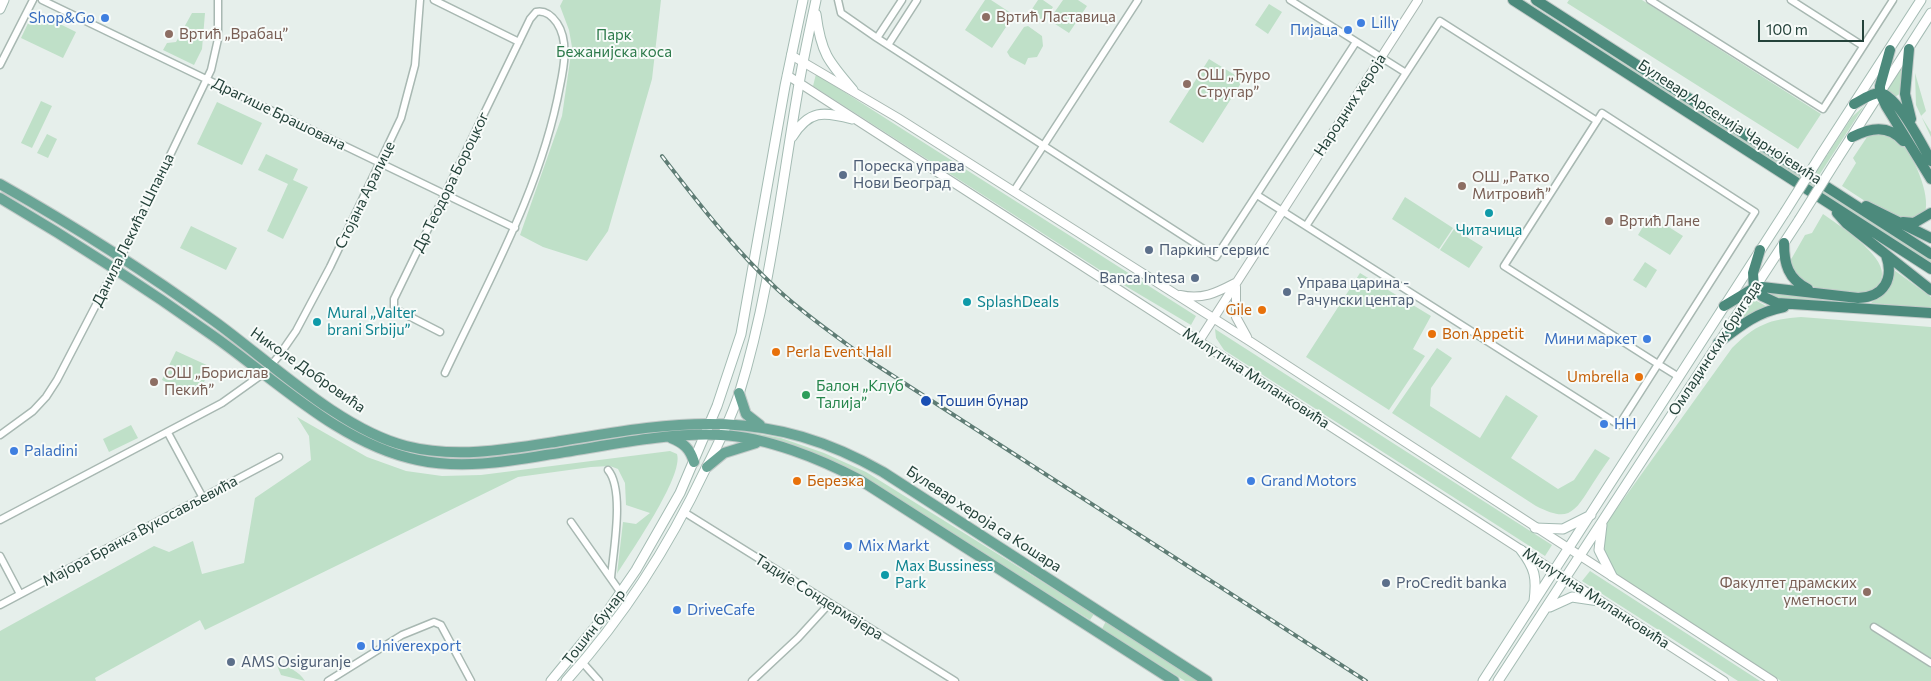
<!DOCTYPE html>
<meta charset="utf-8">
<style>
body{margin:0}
#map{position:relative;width:1931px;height:681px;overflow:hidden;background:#e6efeb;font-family:Commissioner,sans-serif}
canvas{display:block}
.scale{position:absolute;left:1758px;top:20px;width:106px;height:22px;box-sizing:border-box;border:2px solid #24423a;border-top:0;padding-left:6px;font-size:15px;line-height:18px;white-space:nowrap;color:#24423a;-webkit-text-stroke:4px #f7fbf9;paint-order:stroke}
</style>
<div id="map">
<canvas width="1931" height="681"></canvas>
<div class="scale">100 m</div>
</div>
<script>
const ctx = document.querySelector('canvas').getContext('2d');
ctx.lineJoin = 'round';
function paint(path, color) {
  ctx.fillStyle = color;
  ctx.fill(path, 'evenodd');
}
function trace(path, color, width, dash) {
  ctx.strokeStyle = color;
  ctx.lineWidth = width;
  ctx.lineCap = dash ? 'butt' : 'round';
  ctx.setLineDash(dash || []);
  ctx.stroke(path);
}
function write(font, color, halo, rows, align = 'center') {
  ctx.font = font + ' Commissioner,sans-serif';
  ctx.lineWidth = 4;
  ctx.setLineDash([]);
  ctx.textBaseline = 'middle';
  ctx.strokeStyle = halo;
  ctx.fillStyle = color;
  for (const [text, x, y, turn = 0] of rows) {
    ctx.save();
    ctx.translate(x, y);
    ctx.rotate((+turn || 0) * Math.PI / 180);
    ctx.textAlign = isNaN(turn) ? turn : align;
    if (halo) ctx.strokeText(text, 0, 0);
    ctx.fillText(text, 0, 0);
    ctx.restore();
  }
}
paint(new Path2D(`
 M563 0H661L652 79 608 231 587 261 543 247 520 235 562 116 572 47 569 30 560 6Z
 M985 0H991L1014 15 992 48 965 30Z
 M1038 0H1043L1053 7 1044 21 1030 12Z
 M1063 0H1078L1087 6 1069 33 1049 20Z
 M1515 0H1524L1931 259V266Z
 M1569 0H1642L1821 114 1798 149 1567 3Z
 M1269 4 1282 12 1268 34 1255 25Z
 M192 13H205L202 49 194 65 163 50 167 43 176 42Z
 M44 16 76 32 63 58 21 38 31 17 41 22Z
 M1028 26 1042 36 1043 46 1037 57 1028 58 1025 65 1010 57 1007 52 1024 27Z
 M1209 59 1243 80 1203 143 1169 122Z
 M1903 65 1901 93 1895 97 1887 91Z
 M1915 73 1926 111 1921 116 1931 132V137L1916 105Z
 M816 74 1196 316 1191 325 1117 281 813 86Z
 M41 101 52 106 32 148 21 143Z
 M217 102 262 123 242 165 197 144Z
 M1864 106 1818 177 1814 175 1852 117Z
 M1879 132C1885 134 1892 136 1897 140 1913 151 1931 195 1925 213 1921 217 1914 219 1907 219 1884 216 1861 198 1842 186L1856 163 1853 158 1869 134Z
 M47 134 57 139 48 158 37 153Z
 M266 154 298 169 293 180 308 187 283 239 267 231 288 184 258 170Z
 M1405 197 1453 228 1439 249 1392 219Z
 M1823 214C1839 225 1883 254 1882 274 1882 281 1877 286 1873 291 1843 296 1803 294 1789 263L1805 235 1812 233Z
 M1650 215 1683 236 1670 255 1638 235Z
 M191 226 237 248 226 270 180 248Z
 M1454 229 1483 247 1469 268 1440 250Z
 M1645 262 1657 270 1646 288 1633 280Z
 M1894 270 1931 297V308L1871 303 1886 291Z
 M1360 273 1431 316 1413 349 1425 356 1389 410 1306 357Z
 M1773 289 1847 302 1778 298 1771 295Z
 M1753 299 1766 306 1740 320Z
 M1801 317 1931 327V681H1781L1616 575 1602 549 1605 525 1732 348C1755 325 1770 319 1801 317Z
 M1215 329 1552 545 1545 556 1224 350 1216 338Z
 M1437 348 1452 358 1431 388 1430 406 1480 438 1506 395 1538 416 1511 458 1558 489 1574 480 1595 449 1610 458C1602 469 1595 480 1588 491 1572 517 1564 520 1536 506L1392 413Z
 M176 351 211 367 197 397 162 380Z
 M297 417 367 457 406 471 442 476 481 475 670 451 677 454C684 476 630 553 617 574L623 522 636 524 650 513 626 505 625 483 618 469 610 466 591 467 518 477 205 630 200 620 95 678 96 681H0V631L154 546 169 552 193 541 202 574 244 563 255 498 311 460 309 436Z
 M131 425 138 438 109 452 103 439Z
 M743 431 781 438 824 453 866 472 1094 614 1090 620 858 475 742 436Z
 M1590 571 1760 681H1738L1582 581Z
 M1106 621 1198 681H1185L1102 629Z
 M278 662C288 667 299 671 305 681L281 675 276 663Z`), '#bfe0c8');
const minor = new Path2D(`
 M42 0 515 228
 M434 0 519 42
 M838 0 841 13 877 38 1216 257 1356 42
 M1290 0 1406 73
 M1650 0 1823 109 1893 0
 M1791 0 1863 46
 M877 38 902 0
 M888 45 917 0
 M0 65 33 0
 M1014 191 1138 0
 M1257 195 1619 425C1665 354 1710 282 1755 212L1602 113 1504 266 1658 364 1679 377
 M1306 226 1440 21 1597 121
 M440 332 397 310 394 307V299L530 19 536 12C545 10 552 16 557 23 569 41 564 67 560 86 541 189 489 279 445 373
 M168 433 203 498
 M0 435 33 411 46 397 57 380 126 247 211 70 218 39V0
 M608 470C625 490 613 552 611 578
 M684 512 955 681
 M0 520 222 403 264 373 278 357 296 331 330 267 401 118 415 65 420 0
 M571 522 621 593
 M0 556 20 594
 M0 605 279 457
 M1874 627 1931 663
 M583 663 599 681
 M328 681 402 635 434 622 441 625 471 681
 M752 681 798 638 830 603`);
const tertiary = new Path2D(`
 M791 55 898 118 1251 342 1773 681
 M787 75 1724 681
 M1236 287V317L1247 337
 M1180 295C1202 300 1216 293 1235 283
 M1199 341 1418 0`);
const secondary = new Path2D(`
 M0 9 4 0
 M816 14C821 53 828 61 853 90
 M792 137C809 110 823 111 852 119
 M1822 153 1921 0
 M1836 161 1931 13
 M1602 525 1599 550 1612 576
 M1535 528 1563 529 1591 515
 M1521 550C1535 568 1537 578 1534 601
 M1550 607 1572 597 1599 601
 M551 681 605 615 636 570 680 493 717 406 741 334 785 86 803 0
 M566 681C623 618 669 546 705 470 718 445 730 420 739 394 769 297 780 196 797 96 802 64 809 32 816 0
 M1483 681 1785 212
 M1498 681 1799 220`);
const primary = new Path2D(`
 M0 184C74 226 145 271 214 321 268 360 341 430 406 446 457 459 510 449 561 441 684 420 769 407 883 472L1207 681
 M0 198C73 241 143 286 212 335 275 379 341 445 418 460 461 469 504 462 546 455 602 447 665 432 721 435 766 437 821 459 860 480L1174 681
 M739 393 746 414 760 425
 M671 438C684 443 690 449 694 462
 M707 467 724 453 756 443`);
const trunk = new Path2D(`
 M1513 0 1931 269
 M1536 0 1931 254
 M1909 49 1905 94 1911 119
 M1890 50 1880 86V93L1886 106 1931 179
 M1854 104C1862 100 1871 93 1880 93 1896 94 1923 146 1931 161
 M1852 137C1870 128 1888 124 1903 141
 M1866 206 1931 238
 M1837 213 1846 223 1931 290
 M1903 222 1914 223 1931 213
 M1784 243C1784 264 1788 279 1808 289
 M1760 250 1753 273 1754 288 1762 296 1777 303 1931 313
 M1724 306 1754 288 1762 287 1858 298C1885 297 1894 278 1886 255
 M1718 343C1740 326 1757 312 1784 307`);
trace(minor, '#a8b8b2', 9);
trace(tertiary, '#a8b8b2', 10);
trace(secondary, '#a4bbb3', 11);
trace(primary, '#c2cac8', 12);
trace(trunk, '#c2cac8', 12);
trace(minor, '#fff', 6);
trace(tertiary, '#fff', 8);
trace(secondary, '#fff', 9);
trace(primary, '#6aa596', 10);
trace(trunk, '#4c8a7c', 10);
const rail = new Path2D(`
 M662 156C698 203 734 249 777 289 806 316 839 338 870 361L1366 681`);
trace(rail, '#5f7d75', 4);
trace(rail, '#f7fbf9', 2, [5.5]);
const secondaryBridge = new Path2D(`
 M1785 212 1822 153
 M1799 220 1836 161`);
trace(secondaryBridge, '#a4bbb3', 11, []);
trace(secondaryBridge, '#fff', 9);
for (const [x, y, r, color] of [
 [986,17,5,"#8d6e63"],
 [105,18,5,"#3f7fe0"],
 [1361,23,5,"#3f7fe0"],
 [1348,30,5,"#3f7fe0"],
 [169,34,5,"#8d6e63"],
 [1187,84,5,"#8d6e63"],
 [843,175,5,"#5c6f8a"],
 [1462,186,5,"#8d6e63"],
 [1489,213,5,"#0f9aa8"],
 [1609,221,5,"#8d6e63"],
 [1149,250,5,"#5c6f8a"],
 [1195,278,5,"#5c6f8a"],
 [1287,292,5,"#5c6f8a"],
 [967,302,5,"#0f9aa8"],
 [1262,310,5,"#e8710a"],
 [317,322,5,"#0f9aa8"],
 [1432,334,5,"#e8710a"],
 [1647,339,5,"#3f7fe0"],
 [776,352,5,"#e8710a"],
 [1639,377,5,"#e8710a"],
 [154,382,5,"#8d6e63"],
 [806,395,5,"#2e9e5b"],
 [926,401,6,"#1a4fb4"],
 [1604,424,5,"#3f7fe0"],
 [14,451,5,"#3f7fe0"],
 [797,481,5,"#e8710a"],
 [1251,481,5,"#3f7fe0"],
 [848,546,5,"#3f7fe0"],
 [885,575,5,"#0f9aa8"],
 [1386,583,5,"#5c6f8a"],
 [1867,592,5,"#8d6e63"],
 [677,610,5,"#3f7fe0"],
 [361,646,5,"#3f7fe0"],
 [231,662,5,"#5c6f8a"]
]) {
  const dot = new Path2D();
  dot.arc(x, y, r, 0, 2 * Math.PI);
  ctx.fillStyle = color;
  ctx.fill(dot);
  trace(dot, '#f7fbf9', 2);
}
write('15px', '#785e54', '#f7fbf9', [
 ["Вртић Ластавица",996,17],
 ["Вртић „Врабац”",179,34],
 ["ОШ „Ђуро",1197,75],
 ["Стругар”",1197,92],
 ["ОШ „Ратко",1472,177],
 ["Митровић”",1472,194],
 ["Вртић Лане",1619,221],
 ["ОШ „Борислав",164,373],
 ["Пекић”",164,390],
 ["Факултет драмских",1857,583,"right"],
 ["уметности",1857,600,"right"]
], 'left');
write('15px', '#366cbe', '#f7fbf9', [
 ["Shop&Go",95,18,"right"],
 ["Lilly",1371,23],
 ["Пијаца",1338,30,"right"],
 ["Мини маркет",1637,339,"right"],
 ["НН",1614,424],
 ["Paladini",24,451],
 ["Grand Motors",1261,481],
 ["Mix Markt",858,546],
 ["DriveCafe",687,610],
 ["Univerexport",371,646]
], 'left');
write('15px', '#2d7a4b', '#f7fbf9', [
 ["Парк",614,35],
 ["Бежанијска коса",614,52]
]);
write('15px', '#24423a', '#f7fbf9', [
 ["Народних хероја",1350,105,-57],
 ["Драгише Брашована",279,114,26],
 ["Булевар Арсенија Чарнојевића",1730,122,33],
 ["Др Теодора Бороцког",451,182,-64],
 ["Стојана Аралице",365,195,-64],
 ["Данила Лекића Шпанца",133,230,-64],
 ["Омладинских бригада",1715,348,-57],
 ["Николе Добровића",308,370,35],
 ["Милутина Миланковића",1256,378,33],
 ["Булевар хероја са Кошара",984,519,33],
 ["Мајора Бранка Вукосављевића",140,531,-28],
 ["Тадије Сондермајера",819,597,32],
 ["Милутина Миланковића",1596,598,33],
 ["Тошин бунар",594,627,-52]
]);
write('15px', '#4e5e75', '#f7fbf9', [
 ["Пореска управа",853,166],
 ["Нови Београд",853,183],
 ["Паркинг сервис",1159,250],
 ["Banca Intesa",1185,278,"right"],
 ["Управа царина -",1297,283],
 ["Рачунски центар",1297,300],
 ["ProCredit banka",1396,583],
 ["AMS Osiguranje",241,662]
], 'left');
write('15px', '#0d838f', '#f7fbf9', [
 ["Читачица",1489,230,"center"],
 ["SplashDeals",977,302],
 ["Mural „Valter",327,313],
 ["brani Srbiju”",327,330],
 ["Max Bussiness",895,566],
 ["Park",895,583]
], 'left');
write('15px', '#c56008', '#f7fbf9', [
 ["Gile",1252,310,"right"],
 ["Bon Appetit",1442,334],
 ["Perla Event Hall",786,352],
 ["Umbrella",1629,377,"right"],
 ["Березка",807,481]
], 'left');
write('15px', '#27864d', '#f7fbf9', [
 ["Балон „Клуб",816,386],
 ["Талија”",816,403]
], 'left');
write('15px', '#164399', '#f7fbf9', [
 ["Тошин бунар",937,401]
], 'left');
</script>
